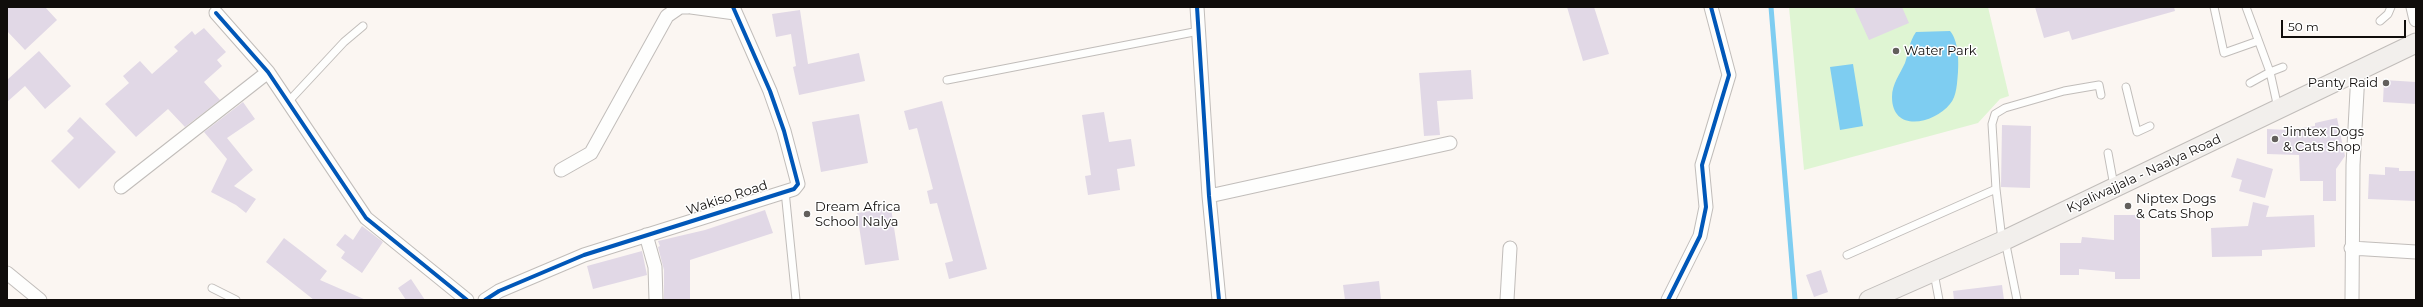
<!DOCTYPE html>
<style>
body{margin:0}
#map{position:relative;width:2423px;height:307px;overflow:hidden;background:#fbf6f2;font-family:Montserrat,sans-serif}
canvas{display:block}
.frame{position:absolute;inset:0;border:8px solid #100d0b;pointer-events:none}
.scale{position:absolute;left:2281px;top:20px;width:125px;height:18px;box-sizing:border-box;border:2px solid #100d0b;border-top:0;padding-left:5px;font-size:12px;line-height:14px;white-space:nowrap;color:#100d0b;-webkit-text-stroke:3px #fff;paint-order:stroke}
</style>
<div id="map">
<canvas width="2423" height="307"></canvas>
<div class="frame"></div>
<div class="scale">50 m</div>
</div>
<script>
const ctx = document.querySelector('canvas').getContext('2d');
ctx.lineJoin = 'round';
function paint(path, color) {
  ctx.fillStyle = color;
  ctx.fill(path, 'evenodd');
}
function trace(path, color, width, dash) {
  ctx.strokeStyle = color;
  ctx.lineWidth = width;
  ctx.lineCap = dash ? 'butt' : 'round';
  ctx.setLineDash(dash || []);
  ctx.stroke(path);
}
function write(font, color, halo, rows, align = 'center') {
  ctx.font = font + ' Montserrat,sans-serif';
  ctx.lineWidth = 3;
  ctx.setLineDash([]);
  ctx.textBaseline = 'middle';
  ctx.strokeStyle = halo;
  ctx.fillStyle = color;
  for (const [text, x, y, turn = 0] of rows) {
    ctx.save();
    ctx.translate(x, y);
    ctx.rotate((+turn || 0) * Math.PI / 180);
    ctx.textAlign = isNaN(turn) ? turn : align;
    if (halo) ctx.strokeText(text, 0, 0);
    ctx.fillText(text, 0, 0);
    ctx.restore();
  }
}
paint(new Path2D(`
 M1789 7H1988L2009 96 2000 99 1978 123 1804 170Z`), '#dff5d3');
paint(new Path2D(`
 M1950 31C1958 40 1959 60 1958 72 1957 82 1957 96 1950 104 1934 124 1892 133 1892 97 1892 84 1900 74 1905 63 1909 51 1909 42 1916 32Z
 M1853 64 1863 126 1840 130 1830 67Z`), '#7ecdf1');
trace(new Path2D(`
 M1771 7 1795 300`), '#7ecdf1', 5);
paint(new Path2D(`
 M7 7H45L57 20 25 50 7 31Z
 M1567 7H1594L1609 54 1583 61Z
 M1854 7H1902L1909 23 1869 40Z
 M2035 7H2174L2175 11 2072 40 2069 31 2044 38Z
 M800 10 808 64 859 53 865 81 799 95 793 67 796 66 791 34 776 37 772 14Z
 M204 28 226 52 217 60 222 66 204 82 220 100 185 127 168 109 136 137 105 104 129 83 123 76 140 61 152 74 178 51 174 47 192 31 195 35Z
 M39 51 71 86 45 109 25 86 7 102V80Z
 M1471 70 1473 99 1437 101 1440 135 1424 136 1419 73Z
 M2384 80 2416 82V104L2383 102Z
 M942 101 987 269 949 279 945 263 953 261 937 203 930 204 927 191 933 189 917 128 909 130 904 111Z
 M243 102 255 119 227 138 253 170 234 186 256 199 246 213 236 205 211 192 227 159 204 132Z
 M1104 112 1109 142 1131 139 1135 166 1117 169 1120 190 1088 195 1085 176 1091 175 1082 115Z
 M859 114 868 163 821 172 812 122Z
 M80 117 116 152 79 189 51 161 74 138 67 131Z
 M2337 118 2345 156 2336 169V201H2323V181H2300L2299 155 2267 154V129L2288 130 2315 126V123Z
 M2002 125 2031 126 2030 188 2001 187Z
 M2237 158 2273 169 2265 198 2239 191 2242 180 2231 177Z
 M2385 167 2399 168V171H2416V201L2368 199 2369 174 2385 175Z
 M2253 202 2269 206 2266 217 2314 215 2315 247 2262 250V256L2212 257 2211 228 2248 226Z
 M891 208 899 260 865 265 857 213Z
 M765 210 773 233 690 260V300H664V270L658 247 660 246 658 241 705 230Z
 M2114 215H2140V279H2115V272L2079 269V275H2060V243H2081L2082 237 2114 240Z
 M362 226 383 242 362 273 341 258 345 252 336 245 345 234 353 240Z
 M284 238 327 271 320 280 366 300H314L266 262Z
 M642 251 647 275 593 289 587 266Z
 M1821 270 1828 292 1814 297 1806 275Z
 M411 279 425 300H406L398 288Z
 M1379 281 1381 300H1345L1343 285Z
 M2002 285 2004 300H1954L1953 291Z`), '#e1d8e6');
const lane = new Path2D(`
 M2214 7 2224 53 2258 41
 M2246 7 2270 72 2250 83
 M2380 21 2388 14 2391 7
 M947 80 1199 31
 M2126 87 2137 132 2150 126
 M289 101 344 42 363 26
 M2278 108 2270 72 2283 67
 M2108 153 2114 186
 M785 191 796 300
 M2002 240 1996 189 1992 124 1995 114 2005 108 2064 91 2099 85 2101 95
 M2005 240 2017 300
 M1847 255 1996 189
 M1934 273 1939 300
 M212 288 236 300`);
const street = new Path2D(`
 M691 7 735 13
 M1197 7 1209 196 1219 300
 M2413 7 2416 20
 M216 13 268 72 366 218 467 300
 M561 170 591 153 667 16 680 7H688
 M121 187 268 72
 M1209 196 1450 143
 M646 235 655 267 656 300
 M2351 248 2416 252
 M7 273 40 300
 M485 300 499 291 584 255 794 189 798 184 784 131 770 91 733 7
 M1507 300 1510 248
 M1668 300 1700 236 1706 207 1702 165 1729 75 1711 7
 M2352 300 2353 165 2358 73`);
const secondary = new Path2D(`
 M1869 300 2005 240 2416 43`);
trace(lane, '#c1bdba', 9);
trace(street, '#c1bdba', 15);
trace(secondary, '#c1bdba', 21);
trace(lane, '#fefefd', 7);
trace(street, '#fefefd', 13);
trace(secondary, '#f2efec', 19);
trace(new Path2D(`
 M1197 7 1209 196 1219 300
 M216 13 268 72 366 218 467 300
 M485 300 499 291 584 255 794 189 798 184 784 131 770 91 733 7
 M1668 300 1700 236 1706 207 1702 165 1729 75 1711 7`), '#0057b8', 4);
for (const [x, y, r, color] of [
 [1896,51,4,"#625f5c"],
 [2386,83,4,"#625f5c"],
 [2275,139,4,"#625f5c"],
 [2128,206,4,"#625f5c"],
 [807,214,4,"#625f5c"]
]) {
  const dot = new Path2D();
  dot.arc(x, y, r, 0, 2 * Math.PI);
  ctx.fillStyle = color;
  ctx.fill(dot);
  trace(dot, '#fff', 1.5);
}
write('13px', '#100d0b', '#fff', [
 ["Water Park",1904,51],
 ["Panty Raid",2378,83,"right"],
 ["Jimtex Dogs",2283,132],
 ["& Cats Shop",2283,147],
 ["Niptex Dogs",2136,199],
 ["& Cats Shop",2136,214],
 ["Dream Africa",815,207],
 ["School Nalya",815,222]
], 'left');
write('13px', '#100d0b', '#fff', [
 ["Kyaliwajjala - Naalya Road",2144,174,-25],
 ["Wakiso Road",727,198,-18]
]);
</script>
